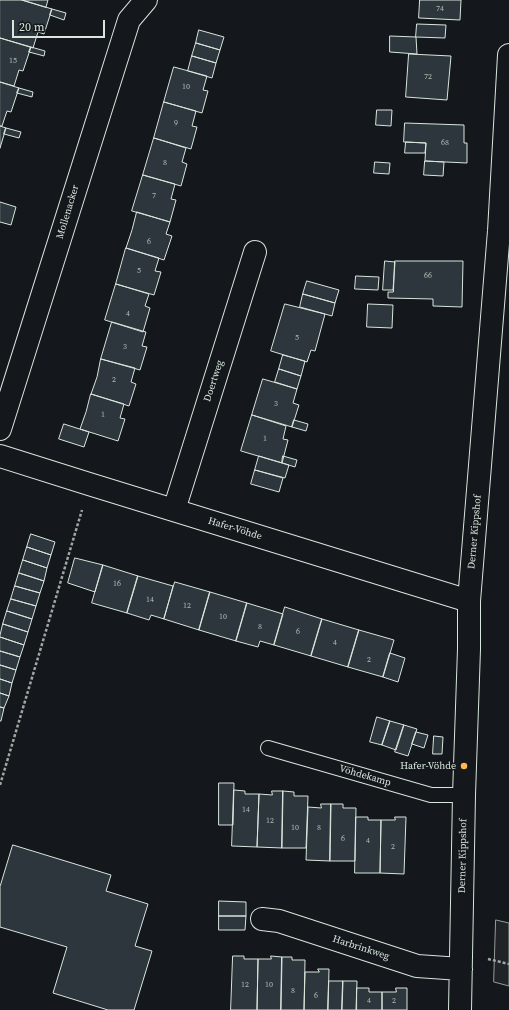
<!DOCTYPE html>
<meta charset="utf-8">
<style>
body{margin:0}
#map{position:relative;width:509px;height:1010px;overflow:hidden;background:#14181c;font-family:"Source Serif 4",serif}
canvas{display:block}
.scale{position:absolute;left:12px;top:20px;width:93px;height:18px;box-sizing:border-box;border:2px solid #d8e6dc;border-top:0;padding-left:5px;font-size:12px;line-height:14px;white-space:nowrap;color:#d8e6dc;-webkit-text-stroke:3px #14181c;paint-order:stroke}
</style>
<div id="map">
<canvas width="509" height="1010"></canvas>
<div class="scale">20 m</div>
</div>
<script>
const ctx = document.querySelector('canvas').getContext('2d');
ctx.lineJoin = 'round';
function paint(path, color) {
  ctx.fillStyle = color;
  ctx.fill(path, 'evenodd');
}
function trace(path, color, width, dash) {
  ctx.strokeStyle = color;
  ctx.lineWidth = width;
  ctx.lineCap = dash ? 'butt' : 'round';
  ctx.setLineDash(dash || []);
  ctx.stroke(path);
}
function write(font, color, halo, rows, align = 'center') {
  ctx.font = font + ' "Source Serif 4",serif';
  ctx.lineWidth = 3;
  ctx.setLineDash([]);
  ctx.textBaseline = 'middle';
  ctx.strokeStyle = halo;
  ctx.fillStyle = color;
  for (const [text, x, y, turn = 0] of rows) {
    ctx.save();
    ctx.translate(x, y);
    ctx.rotate((+turn || 0) * Math.PI / 180);
    ctx.textAlign = isNaN(turn) ? turn : align;
    if (halo) ctx.strokeText(text, 0, 0);
    ctx.fillText(text, 0, 0);
    ctx.restore();
  }
}
const green = new Path2D(`
 M496 920 509 923V986L494 982Z`);
paint(green, '#202428');
trace(green, '#939e99', 1);
const building = new Path2D(`
 M0 0H22L52 9 44 34 38 32 33 48 0 38Z
 M22 0H48L46 7Z
 M420 0H461L460 20 419 18Z
 M52 9 66 13 64 20 50 15Z
 M417 24 446 25 445 38 416 37Z
 M199 30 224 37 220 50 196 43Z
 M390 36 416 37 417 54 390 52Z
 M0 38 31 47 23 71 19 70 14 86 0 82Z
 M196 43 220 50 216 63 192 56Z
 M31 47 45 51 44 56 29 52Z
 M409 54 451 56 447 100 406 97Z
 M192 56 216 63 212 78 188 71Z
 M174 67 207 76 203 90 208 91 202 113 164 102Z
 M0 82 19 88 11 112 7 111 2 126H0Z
 M19 88 33 92 32 97 17 93Z
 M164 102 196 111 192 126 197 127 191 149 154 138Z
 M377 110H392L391 126 376 125Z
 M405 123 464 125V143H467V163L425 161 426 143 404 142Z
 M0 126 6 128 0 148Z
 M6 128 21 132 19 138 4 134Z
 M154 138 186 148 182 162 187 164 181 186 143 175Z
 M406 142 426 143 425 153H405Z
 M425 161 444 162 443 176 424 175Z
 M375 162 390 163 389 174 374 173Z
 M143 175 175 184 171 199 176 200 170 222 132 211Z
 M0 202 16 207 11 225 0 222Z
 M137 212 170 222 166 234 172 236 164 260 126 248 132 230Z
 M126 248 159 258 155 271 161 272 154 295 116 284Z
 M385 261 395 262 393 290H383Z
 M395 261H463L462 307 433 306V299L388 298V292H393Z
 M356 276 379 277 378 290 355 289Z
 M307 281 339 290 335 303 303 294Z
 M116 284 149 294 145 306 150 308 143 332 105 320Z
 M303 294 335 303 332 316 300 307Z
 M285 304 325 314 315 351 311 350 307 362 271 351Z
 M368 304 393 305 392 328 367 327Z
 M112 322 146 332 142 346 147 347 140 370 101 359Z
 M283 355 305 361 301 376 279 369Z
 M101 359 135 368 131 382 136 384 129 406 91 394 97 377Z
 M279 369 301 376 297 389 275 382Z
 M263 379 297 389 293 403 299 405 292 427 252 415Z
 M91 394 124 404 120 418 125 419 118 441 80 429 86 412Z
 M252 415 286 426 283 439 288 440 282 463 241 451Z
 M294 420 308 424 306 431 292 427Z
 M64 424 89 432 84 447 59 439Z
 M259 456 289 465 285 478 255 470Z
 M283 456 297 460 295 467 282 463Z
 M255 470 283 478 279 492 251 484Z
 M31 534 55 542 51 555 27 547Z
 M27 547 51 555 47 568 23 560Z
 M75 558 103 565 95 592 68 583Z
 M23 560 47 568 44 581 19 573Z
 M103 565 138 576 127 613 92 603Z
 M19 573 44 581 40 593 15 586Z
 M138 576 173 586 164 619 151 615 149 620 127 613Z
 M175 582 210 592 199 630 164 619Z
 M15 586 40 593 36 606 11 599Z
 M210 592 247 603 236 641 199 630Z
 M11 599 36 606 32 619 7 611Z
 M247 603 283 614 274 645 260 641 258 647 236 641Z
 M285 607 322 619 311 656 274 645Z
 M7 611 32 619 28 632 3 624Z
 M322 619 359 630 348 667 311 656Z
 M3 624 28 632 24 645 0 637Z
 M359 630 394 640 383 677 348 667Z
 M0 637 24 645 20 657 0 651Z
 M0 651 20 657 16 670 0 665Z
 M390 653 405 658 398 682 383 677Z
 M0 665 16 670 12 683 0 679Z
 M0 679 12 683 9 696 0 693Z
 M0 693 9 696 4 708 0 707Z
 M0 707 4 708 1 721H0Z
 M377 717 390 721 382 745 370 742Z
 M390 721 404 725 396 750 382 745Z
 M404 725 417 729 408 756 395 752Z
 M416 732 428 735 424 748 412 744Z
 M434 736 443 737 442 754H433Z
 M219 783H234L233 825H219Z
 M234 790 245 791V794H259L257 847 232 846Z
 M272 791H283L282 848 257 847 259 794 272 795Z
 M283 791 294 792V796H308L306 848H282Z
 M321 804H331L330 861 306 860 308 807 321 808Z
 M331 804H343V808H356L355 861H330Z
 M356 817H368V820H381L380 873H355Z
 M395 817H406L404 874 380 873 381 820H395Z
 M13 845 111 875 106 891 148 904 135 946 152 951 134 1010H108L53 993 67 947 0 927V887Z
 M219 901 246 902V916H219Z
 M219 916H246L245 930H219Z
 M233 956H244V959H258L257 1010H231Z
 M271 956 282 957 281 1010H257L258 959H271Z
 M282 957H292V960H305L304 1010H281Z
 M318 969H329L328 1010H304L305 972H319Z
 M329 981H343L342 1010H328Z
 M343 981H357L356 1010H342Z
 M357 988H369V992H382V1010H357Z
 M396 988H407V1010H382V992H396Z`);
paint(building, '#2c363c');
trace(building, '#d8e6dc', 1);
const service = new Path2D(`
 M268 748 431 795H464`);
const minor = new Path2D(`
 M0 429 129 20 146 0
 M0 456 89 484 469 601
 M174 510 255 252
 M262 919 279 921 417 966 461 969
 M460 1010 464 795 469 649V601L499 231 509 55`);
trace(service, '#d8e6dc', 16);
trace(minor, '#d8e6dc', 24);
trace(new Path2D(`
 M0 785 82 510
 M488 959 509 964`), '#9da8a2', 2.5, [3, 2]);
trace(service, '#14181c', 14);
trace(minor, '#14181c', 22);
for (const [x, y, r, color] of [
 [464,766,4,"#ffb74d"]
]) {
  const dot = new Path2D();
  dot.arc(x, y, r, 0, 2 * Math.PI);
  ctx.fillStyle = color;
  ctx.fill(dot);
  trace(dot, '#14181c', 1.5);
}
write('8px', '#adbab4', null, [
 ["74",440,9],
 ["15",13,61],
 ["72",428,77],
 ["10",186,87],
 ["9",176,123],
 ["68",445,143],
 ["8",165,163],
 ["7",154,196],
 ["6",149,242],
 ["5",139,271],
 ["66",428,276],
 ["4",128,314],
 ["5",297,338],
 ["3",125,347],
 ["2",114,380],
 ["3",276,404],
 ["1",103,415],
 ["1",265,439],
 ["16",117,584],
 ["14",150,600],
 ["12",187,606],
 ["10",223,617],
 ["8",260,627],
 ["6",298,632],
 ["4",335,643],
 ["2",369,660],
 ["14",246,810],
 ["12",270,821],
 ["10",295,828],
 ["8",319,828],
 ["6",343,839],
 ["4",368,841],
 ["2",393,847],
 ["12",245,985],
 ["10",269,985],
 ["8",293,991],
 ["6",316,996],
 ["4",369,1001],
 ["2",394,1001]
]);
write('10px', '#d8e6dc', '#14181c', [
 ["Mollenacker",68,212,-73],
 ["Doertweg",214,381,-72],
 ["Hafer-Vöhde",235,529,17],
 ["Derner Kippshof",475,532,-85],
 ["Vöhdekamp",365,776,16],
 ["Derner Kippshof",463,856,-89],
 ["Harbrinkweg",361,948,18]
]);
write('10px', '#d8e6dc', '#14181c', [
 ["Hafer-Vöhde",456,766]
], 'right');
</script>
